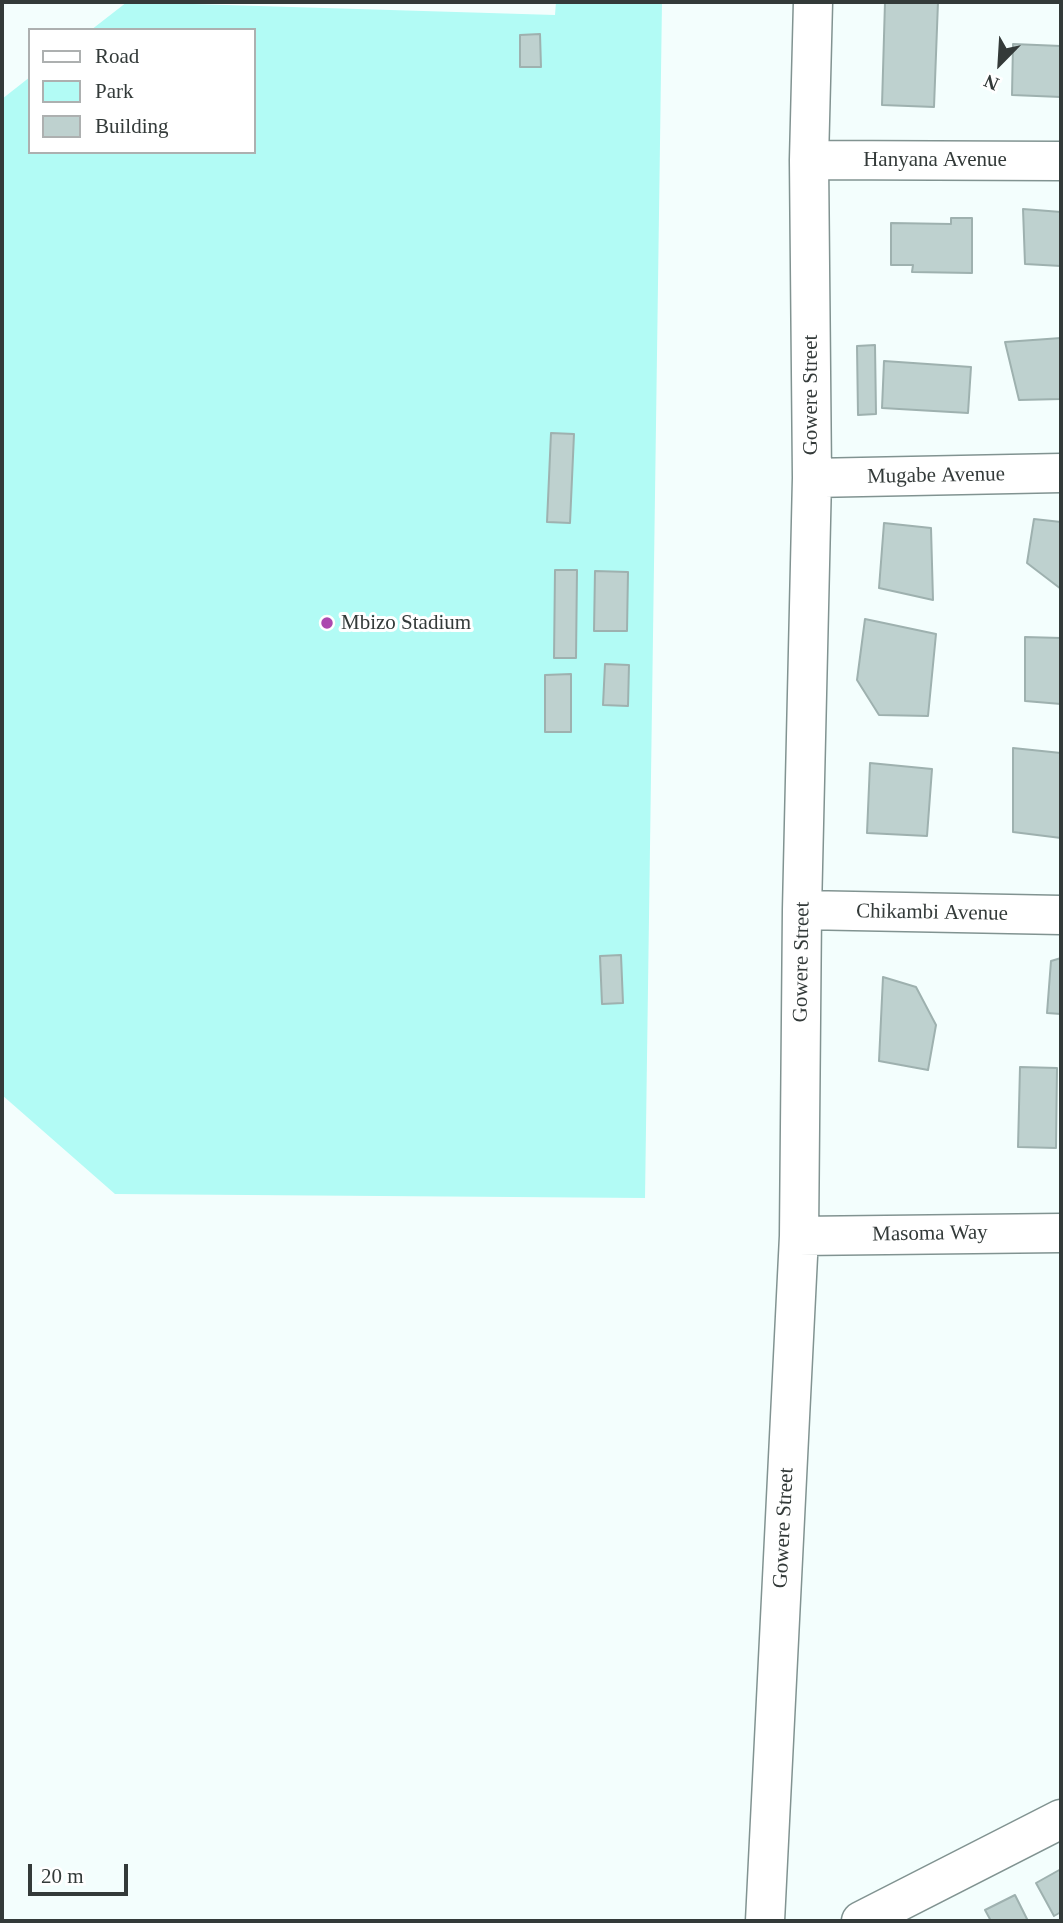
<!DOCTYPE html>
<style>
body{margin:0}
#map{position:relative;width:1063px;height:1923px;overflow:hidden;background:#f3fefd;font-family:Georgia,serif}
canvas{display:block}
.frame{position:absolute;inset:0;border:4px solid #333a39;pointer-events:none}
.legend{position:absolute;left:28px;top:28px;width:228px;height:126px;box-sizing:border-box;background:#fff;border:2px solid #adb0b0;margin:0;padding:9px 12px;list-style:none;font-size:21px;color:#333a39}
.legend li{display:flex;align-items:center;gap:14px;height:35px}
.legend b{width:35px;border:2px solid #adb0b0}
.north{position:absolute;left:965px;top:28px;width:70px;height:70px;-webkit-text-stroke:5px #fff;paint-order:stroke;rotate:204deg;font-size:19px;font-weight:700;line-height:28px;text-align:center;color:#333a39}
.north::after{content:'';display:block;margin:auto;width:24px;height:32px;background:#333a39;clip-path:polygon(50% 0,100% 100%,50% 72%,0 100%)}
.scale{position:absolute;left:28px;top:1864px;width:100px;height:32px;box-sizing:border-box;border:4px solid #333a39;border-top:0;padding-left:9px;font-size:21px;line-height:24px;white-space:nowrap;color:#333a39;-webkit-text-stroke:5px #fff;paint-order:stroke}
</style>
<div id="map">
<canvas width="1063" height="1923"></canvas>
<div class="frame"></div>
<ul class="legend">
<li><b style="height:9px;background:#fff"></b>Road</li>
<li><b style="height:19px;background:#b2fbf5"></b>Park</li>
<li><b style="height:19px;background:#bed1cf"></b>Building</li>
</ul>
<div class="north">N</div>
<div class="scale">20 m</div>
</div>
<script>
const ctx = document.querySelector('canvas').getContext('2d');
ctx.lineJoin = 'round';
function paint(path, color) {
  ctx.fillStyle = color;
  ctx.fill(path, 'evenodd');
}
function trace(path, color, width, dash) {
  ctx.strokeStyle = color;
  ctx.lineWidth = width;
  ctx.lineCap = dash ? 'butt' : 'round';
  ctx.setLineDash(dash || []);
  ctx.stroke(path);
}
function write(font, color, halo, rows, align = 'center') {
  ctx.font = font + ' Georgia,serif';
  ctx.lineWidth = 6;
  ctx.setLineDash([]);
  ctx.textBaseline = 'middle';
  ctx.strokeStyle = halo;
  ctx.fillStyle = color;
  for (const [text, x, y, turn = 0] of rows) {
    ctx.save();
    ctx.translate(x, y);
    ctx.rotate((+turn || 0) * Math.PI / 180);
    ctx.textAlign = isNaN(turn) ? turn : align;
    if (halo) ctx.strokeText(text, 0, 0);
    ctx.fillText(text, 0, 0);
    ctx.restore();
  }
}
paint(new Path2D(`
 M127 2 555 15 556 2H662L645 1198 115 1194 2 1095V99L30 77V152H254V30H91Z`), '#b2fbf5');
const building = new Path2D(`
 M885 2H938L934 107 882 105Z
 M540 34 541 67H520V35Z
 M1013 44 1061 46V97L1012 95Z
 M1023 209 1061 212V266L1025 264Z
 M951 218H972V273L912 272 913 265H891V223L951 224Z
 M1061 338V399L1019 400 1005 342Z
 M875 345 876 414 858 415 857 346Z
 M884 361 971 367 968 413 882 408Z
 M551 433 574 434 570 523 547 522Z
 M1034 519 1061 522V589L1027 563Z
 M884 523 931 528 933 600 879 588Z
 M555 570H577L576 658H554Z
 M595 571 628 572 627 631H594Z
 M865 619 936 634 928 716 879 715 857 680Z
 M1025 637 1061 638V704L1025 701Z
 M605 664 629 665 628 706 603 705Z
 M571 674V732H545V675Z
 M1013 748 1061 753V838L1013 832Z
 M870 763 932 769 927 836 867 833Z
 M621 955 623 1003 602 1004 600 956Z
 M1061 958V1014L1047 1013 1051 961Z
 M883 977 916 987 936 1025 928 1070 879 1061Z
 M1020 1067 1057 1068 1056 1148 1018 1147Z
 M1061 1869V1912L1054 1916 1036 1883Z
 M1015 1895 1028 1921H991L985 1910Z`);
paint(building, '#bed1cf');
trace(building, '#9eb1af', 2);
const minor = new Path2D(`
 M809 160 1061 161
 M812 478 1061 473
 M802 910 1061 915
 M799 1236 1061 1233
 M765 1921 799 1236 802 910 812 478 809 160 813 2
 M861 1921 1061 1819`);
trace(minor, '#819391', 41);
trace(minor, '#fff', 38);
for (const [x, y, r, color] of [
 [327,623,7,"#ab48af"]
]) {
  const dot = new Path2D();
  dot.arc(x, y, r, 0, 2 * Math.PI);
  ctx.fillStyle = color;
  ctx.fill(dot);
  trace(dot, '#fff', 2.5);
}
write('21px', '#333a39', '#fff', [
 ["Hanyana Avenue",935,160],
 ["Gowere Street",811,395,-90],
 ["Mugabe Avenue",936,476,-1],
 ["Chikambi Avenue",932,913,1],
 ["Gowere Street",802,962,-89],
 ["Masoma Way",930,1234,-1],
 ["Gowere Street",784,1528,-87]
]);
write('21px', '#333a39', '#fff', [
 ["Mbizo Stadium",341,623]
], 'left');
</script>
